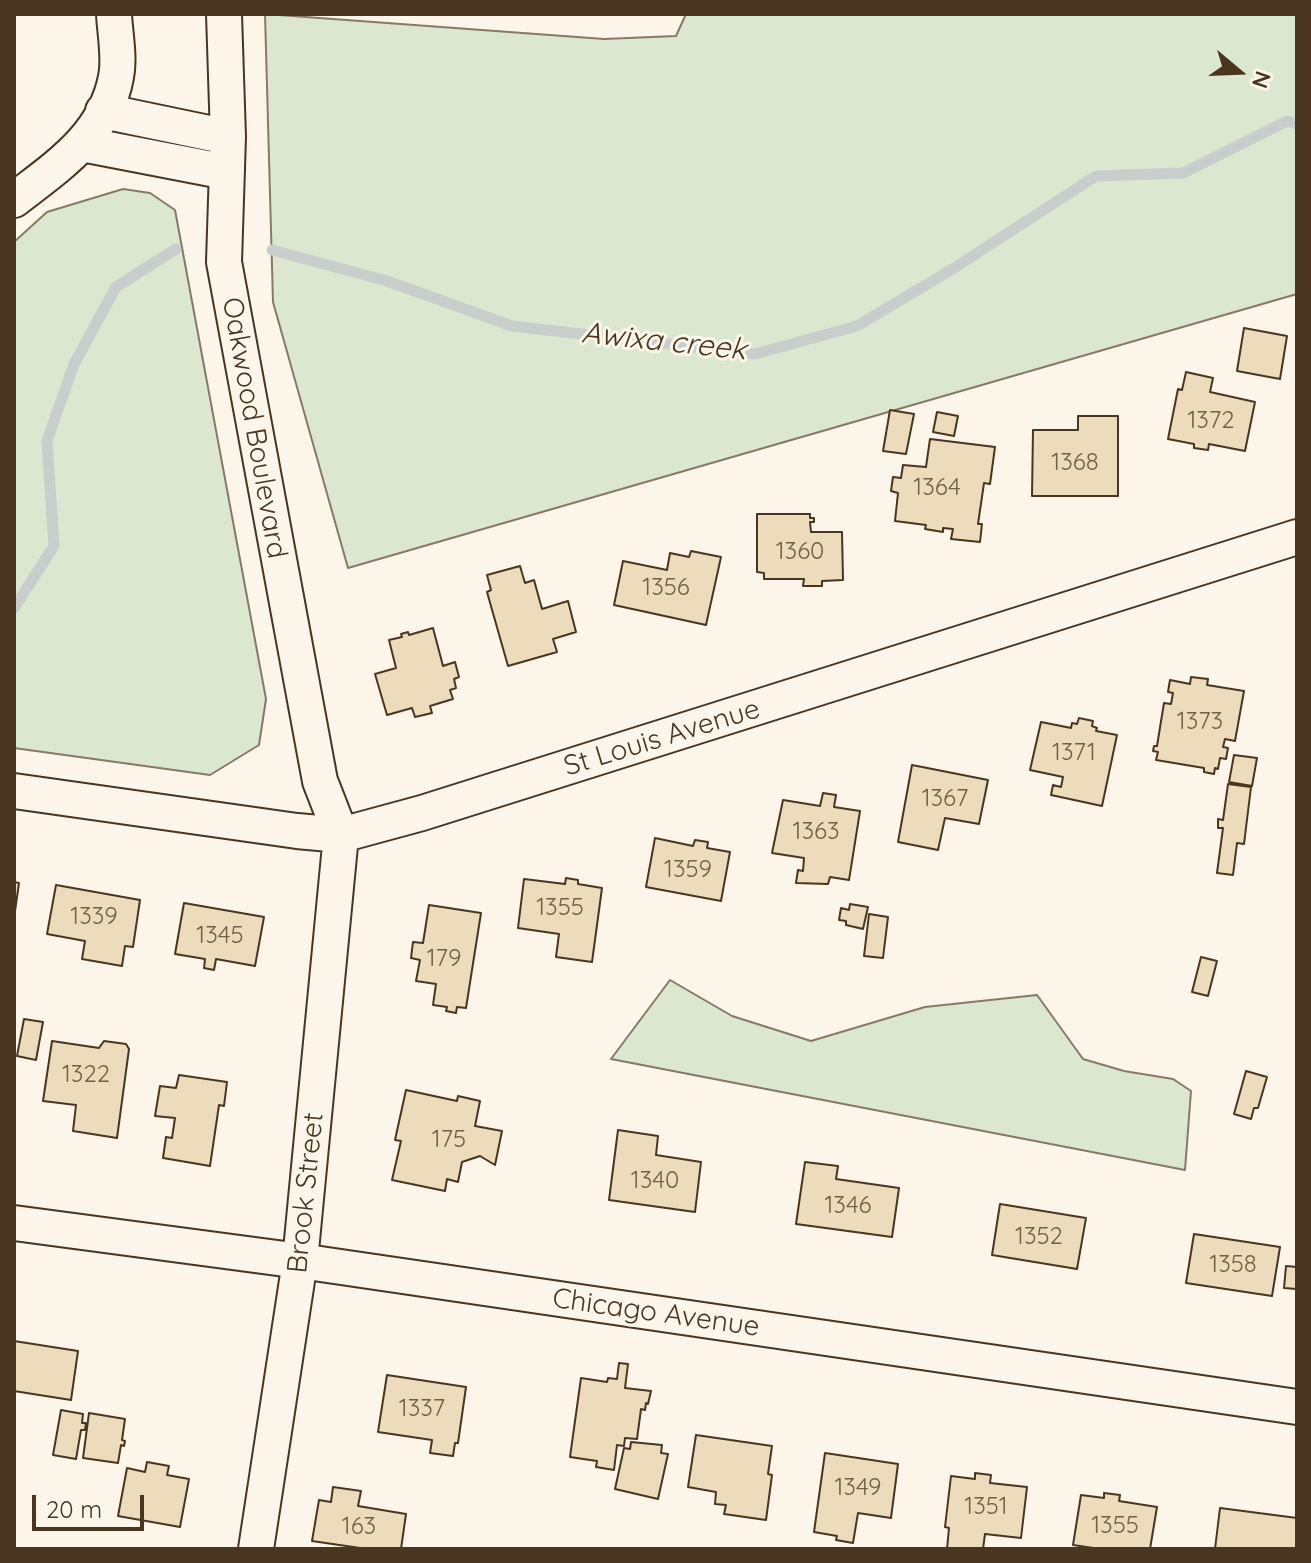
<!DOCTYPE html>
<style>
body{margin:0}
#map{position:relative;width:1311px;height:1563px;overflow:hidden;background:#fbf6e9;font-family:Quicksand,sans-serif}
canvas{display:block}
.frame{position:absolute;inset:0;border:16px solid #4a3520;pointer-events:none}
.north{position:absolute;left:1199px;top:32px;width:80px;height:80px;-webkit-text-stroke:6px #fbf6e9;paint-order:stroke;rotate:109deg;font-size:22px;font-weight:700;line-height:32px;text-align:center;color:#4a3520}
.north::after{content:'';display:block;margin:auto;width:28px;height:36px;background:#4a3520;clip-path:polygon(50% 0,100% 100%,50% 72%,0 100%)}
.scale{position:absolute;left:32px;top:1495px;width:112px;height:36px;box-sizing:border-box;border:4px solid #4a3520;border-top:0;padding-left:10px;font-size:24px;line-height:28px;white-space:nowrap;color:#4a3520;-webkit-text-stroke:6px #fbf6e9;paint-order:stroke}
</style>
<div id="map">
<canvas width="1311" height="1563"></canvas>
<div class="frame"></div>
<div class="north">N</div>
<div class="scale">20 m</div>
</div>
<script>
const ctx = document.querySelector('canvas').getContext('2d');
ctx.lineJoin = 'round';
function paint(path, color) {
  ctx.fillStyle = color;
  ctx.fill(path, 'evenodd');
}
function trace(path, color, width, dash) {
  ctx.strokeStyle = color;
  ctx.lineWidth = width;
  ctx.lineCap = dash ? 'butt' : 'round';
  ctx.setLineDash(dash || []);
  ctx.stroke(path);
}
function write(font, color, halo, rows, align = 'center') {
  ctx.font = font + ' Quicksand,sans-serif';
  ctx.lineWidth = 6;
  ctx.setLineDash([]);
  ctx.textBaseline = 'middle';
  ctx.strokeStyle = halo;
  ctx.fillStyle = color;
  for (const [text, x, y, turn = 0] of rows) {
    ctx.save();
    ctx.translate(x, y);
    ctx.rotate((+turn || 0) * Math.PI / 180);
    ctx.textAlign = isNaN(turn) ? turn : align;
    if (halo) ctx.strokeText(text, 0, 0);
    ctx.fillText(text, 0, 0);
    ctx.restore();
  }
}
const green = new Path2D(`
 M265 14 604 39 676 36 686 14H1297V294L348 568 273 302Z
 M123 189 150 193 175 210 266 699 259 745 210 775 14 748V242L47 212Z
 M670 980 732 1016 811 1041 925 1007 1037 995 1083 1059 1124 1071 1173 1079 1191 1091 1185 1170 611 1059Z`);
paint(green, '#dce7d0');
trace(green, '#887966', 2);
trace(new Path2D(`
 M272 250 387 281 512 326 755 354 857 326 951 270 1096 176 1183 173 1287 121 1297 124
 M14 608 54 546 47 441 74 364 116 287 176 249`), '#c9cecd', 11);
const building = new Path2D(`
 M1244 328 1287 336 1280 379 1237 371Z
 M1186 372 1213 378 1210 392 1255 402 1245 451 1209 444 1208 450 1194 448V444L1168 439 1178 389 1182 390Z
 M890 410 914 414 906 454 883 451Z
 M937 412 958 416 954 436 933 432Z
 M1078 416H1118V496H1032L1033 430H1078Z
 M930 439 995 447 990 484 984 483 978 524H982L980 542 951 539 953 529 943 528V532L925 529 926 525 895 521 898 493 891 491 893 477 901 478 903 465 926 467Z
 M757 514H810V518H814V522H810L811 532H842L843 580 822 581V586H803L804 579H764V573L757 572Z
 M691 551 721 557 706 625 614 605 623 561 667 570 670 553 689 557Z
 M520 566 525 583 534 580 542 609 568 601 576 632 553 639 557 652 508 666 487 592 491 590 487 575Z
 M433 628 443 666 455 662 459 677 454 679 456 688 450 690 453 699 430 706 432 713 415 717 412 708 387 715 375 674 396 668 389 640 402 637 401 634 408 632 409 635Z
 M1191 677 1208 679 1207 685 1244 691 1235 741 1225 739 1223 747 1228 748 1226 759 1220 758 1218 769 1215 768 1214 774 1204 772V768L1156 760 1158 752 1153 751 1154 746H1157L1164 703 1171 704 1173 693 1168 692 1170 680 1190 684Z
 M1079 718 1093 721 1092 726 1097 728 1096 731 1117 735 1102 806 1051 795 1053 785 1061 787 1063 777 1030 770 1041 722 1071 728 1072 723 1077 724Z
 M1234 755 1257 758 1252 786 1229 782Z
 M912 765 988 780 979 824 945 818 938 850 898 842Z
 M1228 784 1251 787 1244 844 1237 843 1233 875 1217 873 1223 828H1218V819L1223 820Z
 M823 793 836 795 834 807 860 811 849 880 830 877 828 884 796 883 798 870 803 871 804 858 772 853 783 800 820 806Z
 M655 838 693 846 695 840 708 842 707 848 730 852 721 901 646 887Z
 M566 878 578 880V884L602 888 592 962 556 957 559 934 518 928 524 879 565 884Z
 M14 882 19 883 14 918Z
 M56 885 140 900 133 947 125 946 122 966 82 959 85 941 47 934Z
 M184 903 264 917 255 966 216 959 214 970 204 968 205 959 175 954Z
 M850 904 868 907 863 929 846 925V921L839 920 841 908 849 910Z
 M429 905 481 913 466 1008 457 1007 456 1013 446 1011 447 1007 433 1005 436 984 416 981 420 960 411 958 413 942 423 943Z
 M869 914 888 917 883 958 864 956Z
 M1201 957 1217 961 1208 996 1192 992Z
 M24 1019 43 1022 36 1060 17 1056Z
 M52 1041 99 1048 104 1041 126 1044 129 1049 117 1138 73 1131 76 1105 43 1101Z
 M1246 1071 1267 1077 1258 1108H1254L1251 1119 1234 1114Z
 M179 1075 227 1082 224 1106 219 1105 210 1166 163 1158 166 1137 172 1138 175 1118 155 1116 160 1086 176 1088Z
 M406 1090 457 1101 458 1096 480 1101 475 1126 502 1131 495 1165 480 1156 462 1162 458 1182 447 1179 445 1191 392 1180 401 1141 395 1140Z
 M618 1130 658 1136 656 1155 701 1162 695 1212 609 1200Z
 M805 1162 838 1166 836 1179 899 1188 892 1237 796 1224Z
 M1000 1204 1086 1218 1077 1269 992 1255Z
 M1194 1234 1280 1247 1272 1296 1186 1283Z
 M1286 1266 1297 1267V1289L1284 1288Z
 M14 1341 78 1351 71 1400 14 1391Z
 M619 1363 628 1364 625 1388 651 1391 648 1404 646 1403 645 1410 641 1409 637 1439 625 1438 624 1446 617 1445 614 1470 596 1467 597 1461 570 1457 581 1378 607 1382 608 1378 617 1379Z
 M387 1375 466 1387 458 1443H455L453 1456 430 1453 432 1440 378 1432Z
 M61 1410 83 1414 82 1423H86L85 1430H81L76 1459 53 1455Z
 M89 1413 125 1419 122 1440 125 1441 124 1446 121 1445 118 1463 83 1458Z
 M696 1435 772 1446 768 1474 772 1475 766 1520 724 1514 726 1505 715 1504 716 1492 688 1487Z
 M631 1442 662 1445 661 1453 668 1454 658 1499 615 1489 624 1448 630 1449Z
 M825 1453 898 1464 891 1518 858 1513 853 1543 836 1540 837 1536 814 1532Z
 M147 1462 169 1466 167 1475 189 1479 180 1527 118 1516 127 1468 145 1472Z
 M975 1473 991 1475 990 1483 1027 1487 1021 1538 985 1534 983 1549H947L949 1528 945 1527 951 1476 975 1479Z
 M333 1487 361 1491 358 1506 406 1514 401 1549H367L312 1541 319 1500 331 1502Z
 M1104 1493 1120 1495 1119 1501 1157 1507 1150 1549H1100L1073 1545 1081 1495 1104 1498Z
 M1220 1508 1297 1518V1549H1215Z`);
paint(building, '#ecdcbc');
trace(building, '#4a3520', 2);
const street = new Path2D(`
 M224 14 228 137 224 262 320 781 341 835 300 1261 256 1549
 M103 111 228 137
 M82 144 227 172
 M14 200C58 166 105 136 116 77 120 58 115 34 114 14
 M14 791 297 831 341 835 422 813 1297 537
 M14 1223 300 1261 1297 1407`);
trace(street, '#4a3520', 38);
trace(street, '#fbf6e9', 34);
write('24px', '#725f47', null, [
 ["1372",1211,421],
 ["1368",1075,463],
 ["1364",937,488],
 ["1360",800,552],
 ["1356",666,588],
 ["1373",1200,722],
 ["1371",1074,753],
 ["1367",945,799],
 ["1363",816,832],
 ["1359",688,870],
 ["1355",560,908],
 ["1339",94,917],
 ["1345",220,936],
 ["179",444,959],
 ["1322",86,1075],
 ["175",449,1140],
 ["1340",655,1181],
 ["1346",848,1206],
 ["1352",1039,1237],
 ["1358",1233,1265],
 ["1337",422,1409],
 ["1349",858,1488],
 ["1351",986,1507],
 ["1355",1115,1526],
 ["163",359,1527]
]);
write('28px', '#4a3520', '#fbf6e9', [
 ["Oakwood Boulevard",254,428,80],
 ["St Louis Avenue",662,738,-17],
 ["Brook Street",306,1193,-84],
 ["Chicago Avenue",656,1313,8]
]);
write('italic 30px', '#4a3520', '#fbf6e9', [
 ["Awixa creek",664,342,6]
]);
</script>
